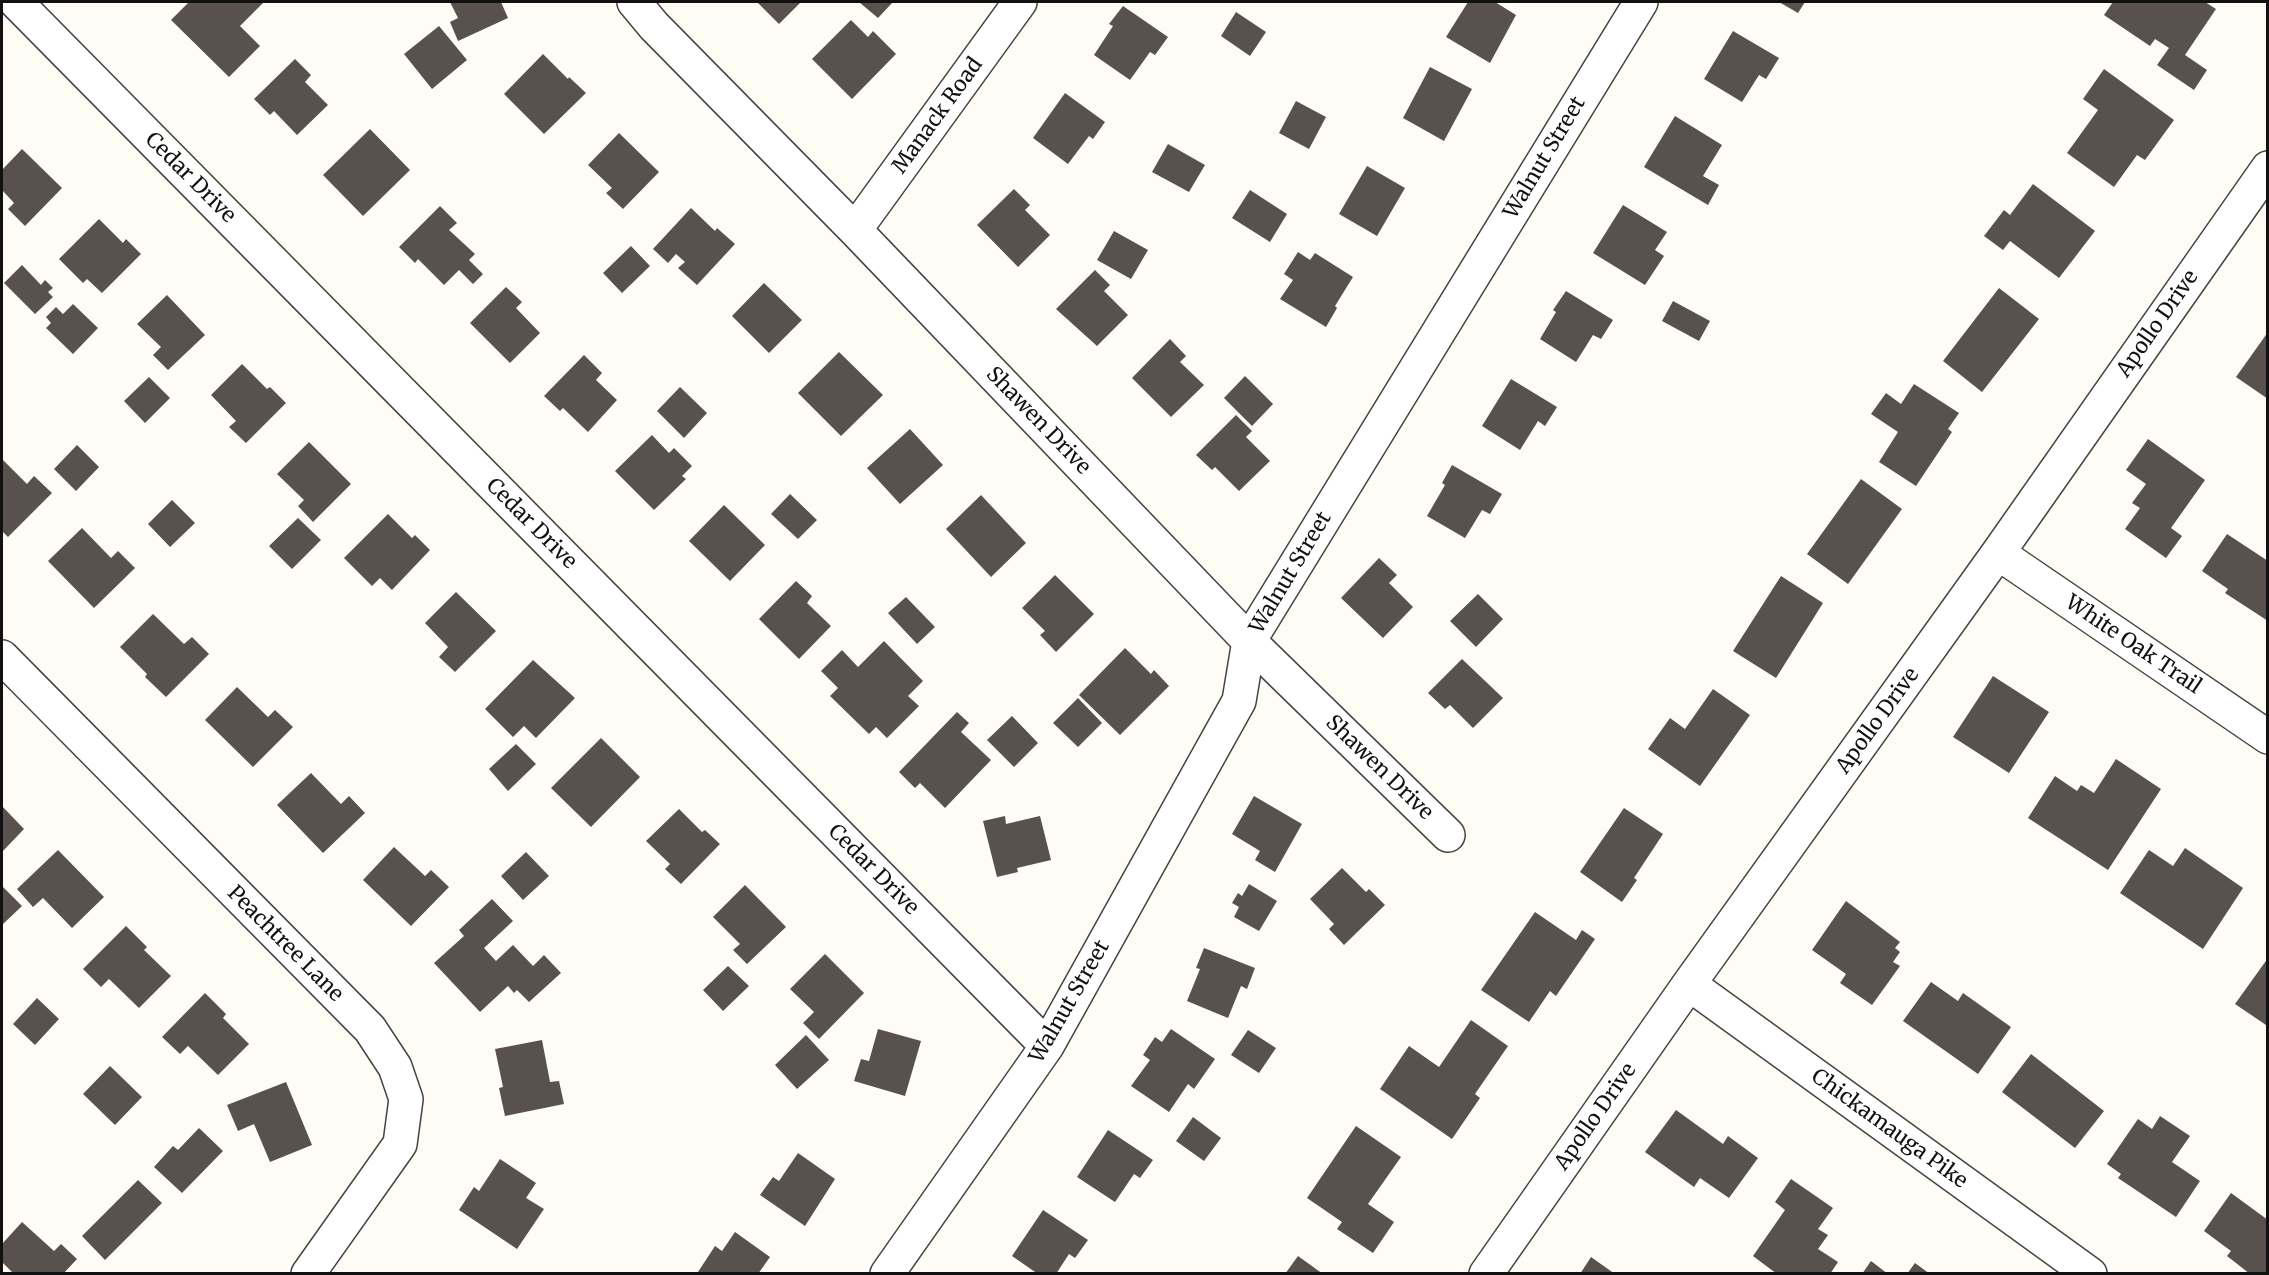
<!DOCTYPE html>
<style>
body{margin:0}
#map{position:relative;width:2269px;height:1275px;overflow:hidden;background:#fefcf5;font-family:Merriweather,serif}
canvas{display:block}
.frame{position:absolute;inset:0;border:3px solid #111;pointer-events:none}
</style>
<div id="map">
<canvas width="2269" height="1275"></canvas>
<div class="frame"></div>
</div>
<script>
const ctx = document.querySelector('canvas').getContext('2d');
ctx.lineJoin = 'round';
function paint(path, color) {
  ctx.fillStyle = color;
  ctx.fill(path, 'evenodd');
}
function trace(path, color, width, dash) {
  ctx.strokeStyle = color;
  ctx.lineWidth = width;
  ctx.lineCap = dash ? 'butt' : 'round';
  ctx.setLineDash(dash || []);
  ctx.stroke(path);
}
function write(font, color, halo, rows, align = 'center') {
  ctx.font = font + ' Merriweather,serif';
  ctx.lineWidth = 6;
  ctx.setLineDash([]);
  ctx.textBaseline = 'middle';
  ctx.strokeStyle = halo;
  ctx.fillStyle = color;
  for (const [text, x, y, turn = 0] of rows) {
    ctx.save();
    ctx.translate(x, y);
    ctx.rotate((+turn || 0) * Math.PI / 180);
    ctx.textAlign = isNaN(turn) ? turn : align;
    if (halo) ctx.strokeText(text, 0, 0);
    ctx.fillText(text, 0, 0);
    ctx.restore();
  }
}
paint(new Path2D(`
 M189 2H264L240 26 260 46 229 77 171 20Z
 M450 2H501L508 18 458 41 450 22 458 18Z
 M757 2H801L779 24Z
 M859 2H893L878 18Z
 M1468 2H1495L1516 15 1490 63 1446 37Z
 M1779 2H1805L1798 13Z
 M2113 2H2205L2216 9 2185 55 2207 70 2194 90 2157 65 2169 48 2155 39 2150 46 2104 15Z
 M1123 6 1168 37 1155 55 1150 52 1130 80 1094 55 1113 26 1109 24Z
 M1236 12 1266 32 1250 56 1221 36Z
 M851 20 868 37 873 31 896 54 852 99 812 59Z
 M439 26 467 60 432 89 404 54Z
 M1733 31 1779 58 1766 79 1759 75 1742 102 1704 79Z
 M543 54 568 79 569 77 586 93 544 134 504 94Z
 M295 59 311 75 305 82 328 105 297 135 274 111 270 115 254 99Z
 M1430 67 1472 89 1444 141 1403 118Z
 M2104 69 2174 120 2145 160 2137 155 2114 187 2067 153 2098 110 2083 99Z
 M1065 93 1105 122 1093 139 1089 136 1068 164 1033 138Z
 M1296 101 1326 117 1309 149 1279 133Z
 M1675 116 1722 145 1703 176 1719 185 1708 205 1644 167Z
 M370 129 410 170 363 216 323 175Z
 M619 133 659 172 623 209 606 193 612 188 588 165Z
 M1168 144 1205 165 1189 192 1152 172Z
 M22 149 62 188 25 226 8 209 14 203 2 190V170Z
 M1367 166 1405 188 1377 236 1339 214Z
 M2033 184 2095 231 2059 278 2010 241 2003 250 1984 236 2004 210 2010 215Z
 M1014 189 1030 205 1025 210 1050 235 1018 267 977 225Z
 M1250 190 1287 214 1270 242 1232 218Z
 M1623 205 1667 232 1655 250 1664 256 1645 285 1593 253Z
 M440 206 457 223 449 230 475 254 469 260 483 274 473 284 459 270 444 285 418 259 415 263 399 247Z
 M691 208 715 231 717 228 735 244 697 285 678 268 685 262 676 254 668 263 653 249Z
 M99 219 123 243 126 239 141 254 102 293 87 279 83 283 59 259Z
 M1114 231 1148 250 1131 279 1097 260Z
 M631 246 650 266 622 293 603 273Z
 M1298 252 1310 260 1315 253 1353 277 1335 306 1337 308 1326 327 1280 299 1293 280 1284 274Z
 M22 265 41 285 45 280 53 288 48 292 53 297 35 314 4 283Z
 M1095 270 1110 285 1104 291 1128 315 1097 346 1056 309Z
 M764 283 802 320 769 353 732 316Z
 M506 287 522 302 516 308 540 333 510 363 470 323Z
 M1999 288 2039 319 1982 392 1943 361Z
 M1566 291 1613 320 1601 339 1593 335 1576 362 1540 339 1556 312 1553 310Z
 M167 295 205 335 168 370 153 355 161 347 137 324Z
 M1673 301 1710 321 1699 341 1662 321Z
 M73 304 98 328 73 354 46 328 51 323 46 317 56 307 63 314Z
 M2268 332V399L2236 377Z
 M1170 339 1186 356 1180 362 1204 385 1171 417 1132 378Z
 M839 352 883 395 841 436 798 393Z
 M584 355 602 373 596 380 617 400 588 432 563 408 560 411 544 396Z
 M242 364 267 389 270 387 286 403 246 443 229 427 236 421 211 395Z
 M1245 376 1273 404 1252 426 1224 398Z
 M149 377 170 398 145 423 124 401Z
 M1511 379 1557 407 1545 426 1538 421 1520 450 1482 426Z
 M1914 384 1959 413 1948 429 1952 432 1916 486 1879 462 1898 432 1871 414 1886 393 1901 404Z
 M680 387 707 413 684 438 657 411Z
 M1236 415 1252 431 1246 437 1270 461 1239 491 1215 467 1212 470 1196 455Z
 M910 429 943 465 900 504 867 468Z
 M652 435 669 453 674 448 692 466 682 476 686 479 654 510 615 471Z
 M2148 439 2205 480 2171 528 2182 536 2166 558 2125 529 2140 508 2132 503 2146 484 2126 470Z
 M309 442 351 484 313 522 298 506 304 500 277 474Z
 M77 445 99 467 76 491 54 469Z
 M2 459 27 484 34 476 52 493 8 537 2 531Z
 M1452 465 1502 494 1490 514 1482 510 1465 538 1427 516 1445 485 1442 483Z
 M1861 479 1902 509 1848 584 1807 554Z
 M790 494 817 520 798 539 771 514Z
 M981 495 1026 543 991 577 946 529Z
 M172 500 195 523 170 547 148 524Z
 M724 505 765 545 730 581 689 541Z
 M388 514 412 538 415 535 430 550 392 590 380 578 372 586 344 558Z
 M298 518 321 540 292 569 269 546Z
 M82 528 111 558 118 551 135 568 94 608 48 561Z
 M2227 534 2268 561V621L2225 593 2228 589 2202 571Z
 M1379 558 1397 575 1389 583 1413 607 1383 638 1341 598Z
 M1055 575 1094 614 1056 652 1040 635 1045 631 1022 608Z
 M1781 576 1823 603 1776 678 1733 651Z
 M796 581 812 596 807 603 831 626 799 659 759 619Z
 M456 592 496 631 455 672 439 657 448 647 425 623Z
 M1478 594 1503 619 1476 647 1450 621Z
 M906 597 935 627 917 644 888 613Z
 M153 614 184 644 192 637 209 654 166 697 145 677 147 674 120 647Z
 M884 641 923 681 908 696 919 706 887 738 876 727 869 734 830 696 838 688 821 671 842 650 858 667Z
 M1125 648 1151 674 1154 670 1169 686 1120 735 1079 695Z
 M1462 659 1503 698 1473 728 1450 705 1445 709 1428 693Z
 M533 660 575 698 536 738 524 726 513 737 485 709Z
 M1993 676 2049 712 2009 773 1953 737Z
 M237 687 268 717 275 710 293 727 253 767 205 720Z
 M1713 689 1750 715 1700 786 1648 749 1670 718 1685 729Z
 M1078 698 1102 723 1078 747 1053 723Z
 M957 712 969 723 961 732 991 760 945 808 920 783 915 788 899 772Z
 M1012 716 1038 743 1014 767 987 740Z
 M601 738 640 777 591 827 551 788Z
 M516 744 536 764 508 791 489 769Z
 M2116 759 2161 789 2108 870 2028 818 2055 776 2077 791 2081 785 2094 793Z
 M311 773 341 804 349 796 365 813 323 853 277 805Z
 M1254 796 1302 824 1275 872 1255 860 1260 851 1232 834Z
 M2 806 24 829 2 852Z
 M1624 808 1663 834 1634 878 1637 880 1622 902 1580 872Z
 M679 809 702 832 705 830 720 844 681 884 665 869 670 864 646 841Z
 M1005 816 1006 824 1040 816 1051 860 1017 868 1018 872 997 877 983 821Z
 M394 847 425 876 431 870 449 887 411 926 363 880Z
 M2185 848 2243 888 2203 949 2120 893 2149 850 2173 866Z
 M58 850 104 897 72 928 43 898 33 907 17 889Z
 M526 852 549 876 523 900 501 876Z
 M1342 868 1366 892 1369 889 1385 905 1344 945 1329 929 1334 924 1310 899Z
 M1249 884 1277 901 1259 931 1234 917 1239 907 1232 903 1238 893 1242 896Z
 M745 885 786 927 747 964 733 950 740 944 713 917Z
 M2 886 22 906 2 925Z
 M492 899 513 921 484 948 496 961 513 945 533 966 544 955 561 973 529 1002 517 990 514 993 508 986 480 1012 434 963 464 936 459 930Z
 M1846 901 1900 942 1895 948 1900 952 1893 962 1900 966 1872 1005 1840 983 1846 974 1812 950Z
 M1535 912 1576 940 1582 930 1595 939 1556 996 1550 991 1529 1022 1481 990Z
 M126 926 147 947 144 950 171 976 139 1008 109 979 101 987 83 969Z
 M1204 948 1255 968 1247 989 1241 986 1228 1018 1187 1001 1200 969 1196 968Z
 M825 954 864 993 819 1039 803 1023 814 1012 790 989Z
 M2268 958V1023L2266 1025 2235 1004Z
 M728 966 749 986 723 1011 703 990Z
 M1931 982 1958 1001 1963 993 2011 1027 1978 1074 1903 1021Z
 M205 993 226 1014 223 1018 249 1044 218 1075 188 1046 180 1054 162 1037Z
 M37 998 59 1019 35 1045 13 1024Z
 M1471 1020 1508 1046 1475 1094 1480 1098 1452 1139 1380 1089 1409 1046 1439 1067Z
 M878 1029 921 1041 905 1096 854 1081 861 1059 869 1061Z
 M1171 1029 1215 1059 1194 1089 1188 1084 1169 1112 1131 1086 1150 1060 1143 1055 1155 1037 1162 1042Z
 M1248 1030 1276 1048 1259 1073 1231 1055Z
 M806 1035 829 1060 797 1089 775 1065Z
 M542 1040 550 1082 559 1081 564 1104 505 1116 499 1088 503 1087 495 1049Z
 M2031 1054 2104 1111 2075 1148 2002 1092Z
 M110 1066 142 1097 115 1125 83 1094Z
 M286 1082 312 1145 270 1162 254 1124 238 1131 227 1105Z
 M1676 1110 1723 1144 1728 1136 1758 1158 1729 1198 1700 1178 1694 1187 1645 1152Z
 M2160 1116 2190 1136 2172 1162 2200 1181 2176 1217 2118 1178 2121 1174 2107 1164 2138 1119 2152 1129Z
 M1193 1117 1221 1138 1204 1161 1176 1141Z
 M1356 1126 1401 1157 1368 1204 1394 1222 1373 1253 1337 1229 1342 1222 1307 1198Z
 M199 1128 223 1151 182 1193 154 1167 173 1146 178 1150Z
 M1108 1130 1153 1160 1140 1178 1134 1174 1115 1202 1077 1177Z
 M798 1153 835 1179 805 1226 760 1195 773 1177 779 1181Z
 M500 1159 536 1183 526 1198 544 1209 517 1249 459 1210 474 1187 479 1191Z
 M1791 1179 1833 1208 1818 1229 1828 1235 1818 1249 1838 1262 1830 1274H1777L1753 1256 1785 1210 1775 1202Z
 M138 1180 162 1203 105 1260 82 1236Z
 M2231 1193 2268 1220V1274H2250L2227 1256 2231 1251 2204 1231Z
 M1043 1210 1088 1240 1075 1258 1069 1254 1056 1274H1038L1012 1256Z
 M22 1222 54 1251 61 1244 77 1259 63 1274H14L2 1262V1244Z
 M735 1232 770 1257 758 1274H701L698 1272 715 1246 722 1251Z
 M1298 1256 1323 1274H1285Z
 M1591 1257 1615 1274H1580Z
 M1871 1261 1888 1274H1862Z
 M1915 1263 1930 1274H1907Z`), '#59514e');
const street = new Path2D(`
 M16 2 1047 1046
 M634 2 654 26 855 230 1249 641 1448 835
 M855 230 1020 2
 M1998 553 2268 737
 M2 657 370 1029 395 1067 406 1099 400 1144 308 1274
 M1689 984 2090 1274
 M887 1274 1047 1046 1239 701 1249 641 1641 2
 M1486 1274 1689 984 1998 553 2268 168`);
trace(street, '#444', 36);
trace(street, '#fff', 33);
write('21px', '#111', '#fff', [
 ["Manack Road",938,116,-54],
 ["Walnut Street",1545,158,-59],
 ["Cedar Drive",190,178,45],
 ["Apollo Drive",2158,324,-55],
 ["Shawen Drive",1038,421,46],
 ["Cedar Drive",531,524,45],
 ["Walnut Street",1291,573,-59],
 ["White Oak Trail",2133,645,34],
 ["Apollo Drive",1878,721,-54],
 ["Shawen Drive",1379,768,44],
 ["Cedar Drive",873,870,45],
 ["Peachtree Lane",285,944,45],
 ["Walnut Street",1070,1002,-60],
 ["Apollo Drive",1596,1117,-55],
 ["Chickamauga Pike",1889,1129,36]
]);
</script>
